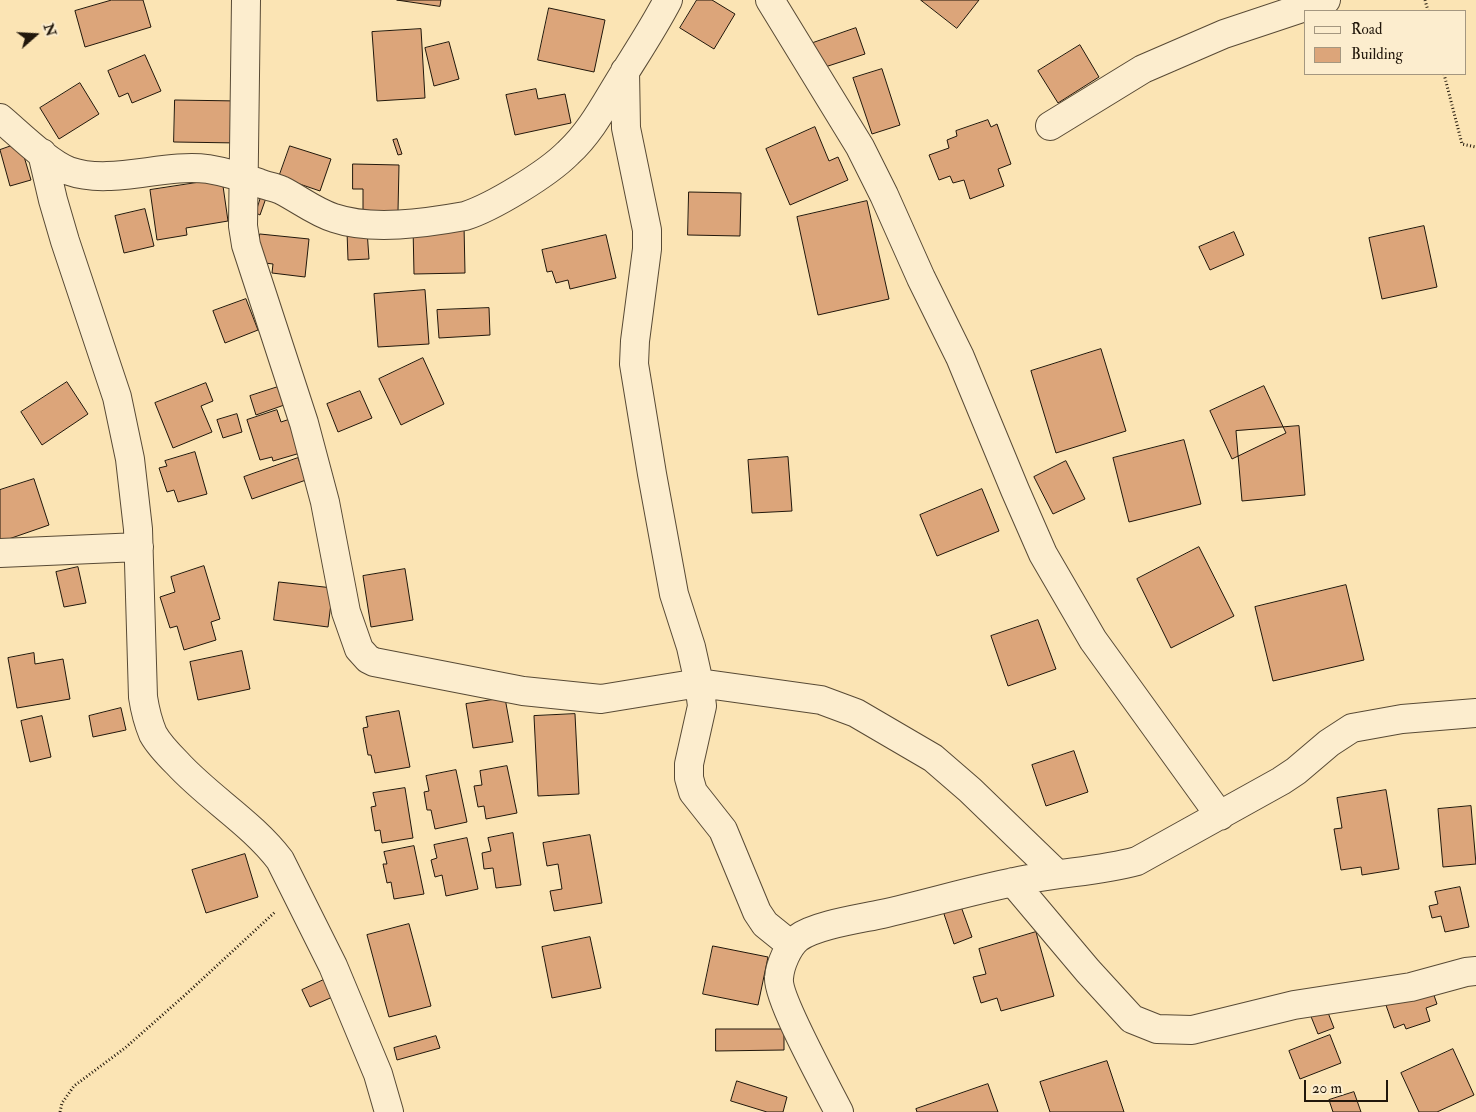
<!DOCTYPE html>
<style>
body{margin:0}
#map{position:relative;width:1476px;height:1112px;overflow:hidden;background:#fbe4b4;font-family:"IM FELL Double Pica",serif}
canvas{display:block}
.legend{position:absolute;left:1304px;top:10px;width:162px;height:65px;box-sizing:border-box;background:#fcedce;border:1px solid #a49780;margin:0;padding:6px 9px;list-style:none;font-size:15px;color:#21170b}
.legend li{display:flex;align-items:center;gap:10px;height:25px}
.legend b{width:25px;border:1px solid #a49780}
.north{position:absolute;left:10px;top:10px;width:50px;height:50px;-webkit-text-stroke:4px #fcedce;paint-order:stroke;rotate:71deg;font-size:14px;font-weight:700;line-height:20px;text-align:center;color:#21170b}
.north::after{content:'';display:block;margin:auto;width:18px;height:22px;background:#21170b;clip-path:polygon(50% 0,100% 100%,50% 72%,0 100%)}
.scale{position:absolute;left:1304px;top:1080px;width:84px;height:22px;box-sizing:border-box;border:2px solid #21170b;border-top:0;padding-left:6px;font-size:15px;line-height:18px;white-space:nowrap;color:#21170b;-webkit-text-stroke:4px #fcedce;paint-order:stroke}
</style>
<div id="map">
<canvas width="1476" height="1112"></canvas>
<ul class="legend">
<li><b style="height:6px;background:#fcedce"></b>Road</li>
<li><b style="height:14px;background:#dca57a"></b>Building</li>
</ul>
<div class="north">N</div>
<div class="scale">20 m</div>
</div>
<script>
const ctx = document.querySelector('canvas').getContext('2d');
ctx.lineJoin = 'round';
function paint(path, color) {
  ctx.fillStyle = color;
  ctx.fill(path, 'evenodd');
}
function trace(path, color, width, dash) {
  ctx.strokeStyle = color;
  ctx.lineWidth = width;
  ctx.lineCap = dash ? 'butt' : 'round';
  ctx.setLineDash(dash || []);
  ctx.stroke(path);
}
const building = new Path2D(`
 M112 0H143L151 27 85 47 75 11Z
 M397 0H441L440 6Z
 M697 0H712L735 14 714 49 680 28Z
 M921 0H979L957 28Z
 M549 8 605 20 594 72 538 60Z
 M856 28 865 54 822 68 813 43Z
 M421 29 425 98 377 101 372 32Z
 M449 42 459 79 434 86 425 48Z
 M1080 45 1099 77 1058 103 1038 71Z
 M145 55 161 91 132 103 128 93 119 97 108 71Z
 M882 69 900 125 872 134 853 78Z
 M80 83 99 114 59 139 40 108Z
 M536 89 538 99 565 94 571 123 515 135 506 95Z
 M175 100 239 101V143L174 142Z
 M988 120 991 127 997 124 1011 164 998 169 1004 186 970 199 964 180 953 183 950 176 939 180 929 155 949 148 947 140 957 136 956 131Z
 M815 127 829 161 838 157 848 180 790 205 766 149Z
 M397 139 402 154 398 155 393 140Z
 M20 143 31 180 10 186 0 150Z
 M290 146 331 159 320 191 279 177Z
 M353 164 399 165 398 211H363V189H353Z
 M222 179 228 221 186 228 187 235 157 240 150 190Z
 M689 192 741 193 740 236 688 235Z
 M261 197 266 198 260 215 256 213Z
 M867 201 889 299 818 315 797 217Z
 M145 209 154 246 124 253 115 216Z
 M464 225 465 273 414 274 413 226Z
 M1424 226 1437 287 1382 299 1369 238Z
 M367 230 369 259 348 260 347 231Z
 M1234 232 1244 255 1210 270 1199 247Z
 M260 234 309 239 305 277 272 273 273 264 257 262Z
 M606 235 616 278 570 289 568 280 556 283 552 271 547 272 542 250Z
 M425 290 429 344 378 347 374 294Z
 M246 299 258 330 225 343 213 311Z
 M489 308 490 335 439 338 437 310Z
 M1101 349 1126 431 1056 453 1031 371Z
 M423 358 444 404 401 425 379 379Z
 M67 382 88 414 42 445 21 412Z
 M206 383 213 401 201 406 212 432 173 448 155 403Z
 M281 386 287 404 256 415 250 396Z
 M1264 386 1286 433 1232 459 1210 411Z
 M360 391 372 418 338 432 327 404Z
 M277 410 281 422 296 417 307 451 273 461 272 457 260 460 247 420Z
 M237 414 242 432 223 438 217 420Z
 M1299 426 1305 495 1242 501 1236 431Z
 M1184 440 1201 504 1129 522 1113 458Z
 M195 452 207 494 178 502 174 490 167 492 159 468 167 466 165 461Z
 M788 457 792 511 752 513 748 460Z
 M298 458 306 480 252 499 244 477Z
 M1066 461 1085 499 1053 514 1034 477Z
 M34 479 49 525 0 542V490Z
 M982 489 999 531 937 556 920 515Z
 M1199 547 1234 616 1171 648 1137 579Z
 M204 566 220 619 211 622 216 640 184 650 177 626 170 628 160 597 175 592 171 577Z
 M78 567 86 603 64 607 56 572Z
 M405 569 413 620 371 627 363 576Z
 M279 582 333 588 328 627 274 620Z
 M1346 585 1364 660 1273 681 1255 607Z
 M1038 620 1056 669 1008 686 991 636Z
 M242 651 250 689 198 700 190 662Z
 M34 653 35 664 63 659 70 699 17 708 8 658Z
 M505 698 513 742 473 748 466 704Z
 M121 708 126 730 93 737 89 716Z
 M399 711 410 767 375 773 371 755H368L363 728 368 727 366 717Z
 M575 714 579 794 538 796 534 716Z
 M42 716 51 757 30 762 21 721Z
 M1074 751 1088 792 1046 806 1032 765Z
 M507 766 517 813 486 819 484 806 478 807 474 786 482 785 480 771Z
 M456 770 467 822 435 829 431 810H427L424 792 429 791 426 776Z
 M405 788 413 838 382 843 380 830 375 831 371 807 376 806 373 793Z
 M1386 790 1399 869 1362 875 1361 867 1341 870 1334 829 1342 828 1337 798Z
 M1471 806 1476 864 1443 867 1438 809Z
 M513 833 521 885 496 888 493 868 484 869 482 853 491 851 488 838Z
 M590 835 602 903 554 911 550 891 562 889 558 864 547 866 543 843Z
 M467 838 478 889 446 896 442 875 435 877 431 860 437 858 434 845Z
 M414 846 424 894 394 899 391 882 387 883 383 864H387L384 852Z
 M245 854 258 897 206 913 192 870Z
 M1460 887 1469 927 1445 932 1441 916 1432 918 1429 906 1438 904 1435 892Z
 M959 901 972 937 954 944 942 908Z
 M409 924 431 1006 389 1017 367 935Z
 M1036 932 1054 996 1001 1011 997 998 981 1003 973 977 986 974 979 949Z
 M590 937 601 988 552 998 542 947Z
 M713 946 768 957 758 1005 703 994Z
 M1427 975 1437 1004 1426 1008 1430 1021 1406 1029 1404 1024 1394 1028 1381 991Z
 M330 977 337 995 310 1007 302 990Z
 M1320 992 1334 1028 1318 1034 1304 999Z
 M716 1029H784V1050L716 1051Z
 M1330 1035 1341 1063 1300 1079 1289 1051Z
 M436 1036 440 1048 397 1060 394 1048Z
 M1453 1049 1474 1095 1437 1112H1419L1401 1073Z
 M1107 1061 1124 1112H1050L1040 1082Z
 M737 1081 787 1097 783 1112H767L731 1101Z
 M988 1084 998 1112H917L916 1109Z
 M1354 1092 1361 1112H1333L1329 1100Z`);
paint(building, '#dca57a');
trace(building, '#21170b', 1);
const street = new Path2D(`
 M246 0 243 226 246 245 304 423 325 502 346 612 359 649 368 659 374 662 523 691 601 699 699 683 821 700 856 713 933 758 970 790 1056 873
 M770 0 860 147 884 195 921 278 960 357 1015 490 1043 554 1093 640 1220 816
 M625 71 626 128 647 230V249L635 341 634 364 652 474 674 594 691 647 699 683 702 706 689 764V778L693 792 723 830 757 912 765 924 791 945
 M0 118C18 133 48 163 69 171 111 186 164 163 208 169 226 172 242 177 259 183 266 186 274 187 281 190 299 199 315 212 334 218 372 231 426 223 465 216 493 207 547 174 568 153 593 130 607 100 625 72 640 48 655 25 668 0
 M1050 126 1143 69 1224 34 1326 0
 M42 153 53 200 65 241 117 397 130 459 138 529 143 697C145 710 148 722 153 734 159 745 168 754 177 763 209 798 252 823 280 860L333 966 378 1074 389 1112
 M0 553 139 547
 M1013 882 1088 971 1132 1019 1157 1029 1192 1030 1294 1005 1411 987 1466 972 1476 971
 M839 1112C827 1088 777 998 779 978 780 965 788 946 798 938 816 925 859 919 882 914 931 903 979 888 1029 879 1064 872 1102 871 1137 861L1281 781 1296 771 1329 743 1352 728 1402 719 1476 713`);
trace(street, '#584a35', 30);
trace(new Path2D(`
 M1425 0 1428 11
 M1444 74 1462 144 1476 147
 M60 1112 62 1103 74 1086 125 1048 184 996 275 912`), '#21170b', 3, [1, 2.5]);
trace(street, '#fcedce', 28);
</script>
